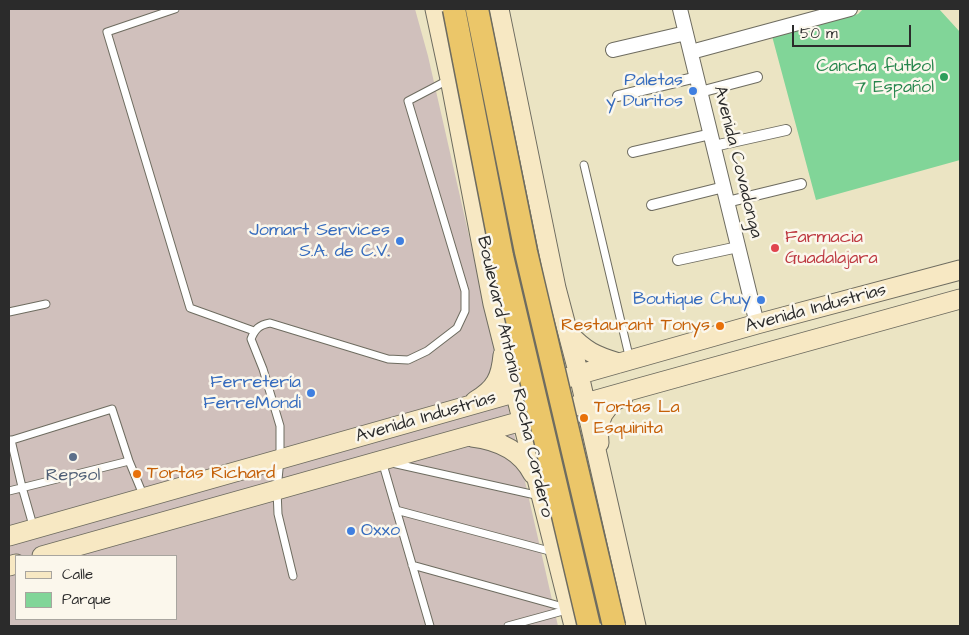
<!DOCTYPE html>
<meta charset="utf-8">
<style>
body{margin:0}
#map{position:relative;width:969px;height:635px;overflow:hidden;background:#ebe4c3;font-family:"Architects Daughter",sans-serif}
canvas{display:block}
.frame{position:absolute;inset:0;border:10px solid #2b2b2b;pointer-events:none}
.legend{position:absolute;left:15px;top:555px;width:162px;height:65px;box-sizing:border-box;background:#fbf7ec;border:1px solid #a8a59f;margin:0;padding:6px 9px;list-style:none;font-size:15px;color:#2b2b2b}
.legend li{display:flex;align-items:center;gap:10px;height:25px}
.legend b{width:25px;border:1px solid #a8a59f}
.scale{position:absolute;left:792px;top:25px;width:119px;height:22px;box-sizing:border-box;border:2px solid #2b2b2b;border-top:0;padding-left:6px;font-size:15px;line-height:18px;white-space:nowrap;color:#2b2b2b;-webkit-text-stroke:4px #fbf7ec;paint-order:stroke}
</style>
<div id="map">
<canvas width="969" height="635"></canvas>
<div class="frame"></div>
<ul class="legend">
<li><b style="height:6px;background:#f7e8c3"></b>Calle</li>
<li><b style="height:14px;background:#81d598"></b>Parque</li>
</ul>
<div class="scale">50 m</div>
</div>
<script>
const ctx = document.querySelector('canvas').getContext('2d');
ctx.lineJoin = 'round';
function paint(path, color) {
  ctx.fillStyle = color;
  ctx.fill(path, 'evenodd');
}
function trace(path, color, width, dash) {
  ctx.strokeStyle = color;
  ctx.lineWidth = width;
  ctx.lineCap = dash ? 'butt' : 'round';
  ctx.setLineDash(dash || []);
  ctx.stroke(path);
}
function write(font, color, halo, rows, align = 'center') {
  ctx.font = font + ' "Architects Daughter",sans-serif';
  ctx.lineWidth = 5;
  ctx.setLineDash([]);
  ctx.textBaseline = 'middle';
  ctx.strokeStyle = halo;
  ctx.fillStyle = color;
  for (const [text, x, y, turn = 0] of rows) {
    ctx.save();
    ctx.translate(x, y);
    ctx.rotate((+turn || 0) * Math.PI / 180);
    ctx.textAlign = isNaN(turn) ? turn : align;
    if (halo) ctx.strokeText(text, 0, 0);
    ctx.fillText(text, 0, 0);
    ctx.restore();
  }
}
paint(new Path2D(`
 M9 9H415L428 56 558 626H9ZM16 556H176V619H16Z`), '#d0c0bc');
paint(new Path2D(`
 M863 9H939L960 32V160L816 200 772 36 858 14Z`), '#81d598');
const service = new Path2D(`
 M175 9 107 32 190 308 254 331
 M584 165 630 360
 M9 312 46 304
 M11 440 22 487 34 529
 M9 441 112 409 129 461 144 497
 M382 461 430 626
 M392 463 540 496
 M9 491 129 461
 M396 510 553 552
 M412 565 567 608
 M293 576 278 514 277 490 280 459V426L263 369 251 339C255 329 259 325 270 323L388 359 408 360 427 351 457 328 465 311V291L408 101 448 80
 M508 626 570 609`);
const pedestrian = new Path2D(`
 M700 92 757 77
 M618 96 697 77
 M714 146 786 130
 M633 152 711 134
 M727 202 801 184
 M652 205 724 187
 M678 260 738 247`);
const minor = new Path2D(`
 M680 9 757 324
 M613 50 686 33
 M691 52 850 9`);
const secondary = new Path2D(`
 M435 9 450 79 493 304 574 626
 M499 9 556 288 579 375 636 626
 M568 333C585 351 595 356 619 363
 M475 401C496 389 501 377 503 355
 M472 437C497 440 521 450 533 474
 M599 443 598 427 603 414 612 402 624 396
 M9 536 757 324 960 270
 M42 556 639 388 960 299
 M9 566 16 564`);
trace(service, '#6e6c60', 9);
trace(pedestrian, '#6e6c60', 12);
trace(minor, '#6e6c60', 16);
trace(secondary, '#6e6c60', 21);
trace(service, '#fff', 7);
trace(pedestrian, '#fff', 10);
trace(minor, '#fff', 14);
trace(secondary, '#f7e8c3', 19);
const trunkBridge = new Path2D(`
 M454 9 502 256 589 626
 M477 9 526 252 614 626`);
trace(trunkBridge, '#6e6c60', 25, []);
trace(trunkBridge, '#ebc669', 22);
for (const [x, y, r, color] of [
 [944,77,5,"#2e9e5b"],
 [693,91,5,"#3f7fe0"],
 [400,241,5,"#3f7fe0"],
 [775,248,5,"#e0444e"],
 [761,300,5,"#3f7fe0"],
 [720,326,5,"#e8710a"],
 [311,393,5,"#3f7fe0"],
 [584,418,5,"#e8710a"],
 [73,457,5,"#5c6f8a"],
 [137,474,5,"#e8710a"],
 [351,531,5,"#3f7fe0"]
]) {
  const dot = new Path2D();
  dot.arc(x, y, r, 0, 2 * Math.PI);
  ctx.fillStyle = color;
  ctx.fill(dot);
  trace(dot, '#fbf7ec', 2);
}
write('18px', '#27864d', '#fbf7ec', [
 ["Cancha futbol",934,67],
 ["7 Español",934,88]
], 'right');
write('18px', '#366cbe', '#fbf7ec', [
 ["Paletas",683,81],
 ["y Duritos",683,102],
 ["Jomart Services",390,231],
 ["S.A. de C.V.",390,252],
 ["Boutique Chuy",751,300],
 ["Ferretería",301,383],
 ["FerreMondi",301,404],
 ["Oxxo",361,531,"left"]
], 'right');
write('18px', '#2b2b2b', '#fbf7ec', [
 ["Avenida Covadonga",737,162,76],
 ["Avenida Industrias",816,309,-15],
 ["Boulevard Antonio Rocha Cordero",514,377,77],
 ["Avenida Industrias",426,418,-16]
]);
write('18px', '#be3a42', '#fbf7ec', [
 ["Farmacia",785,238],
 ["Guadalajara",785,259]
], 'left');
write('18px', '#c56008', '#fbf7ec', [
 ["Restaurant Tonys",710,326,"right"],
 ["Tortas La",594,408],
 ["Esquinita",594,429],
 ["Tortas Richard",147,474]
], 'left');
write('18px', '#4e5e75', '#fbf7ec', [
 ["Repsol",73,476]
]);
</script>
